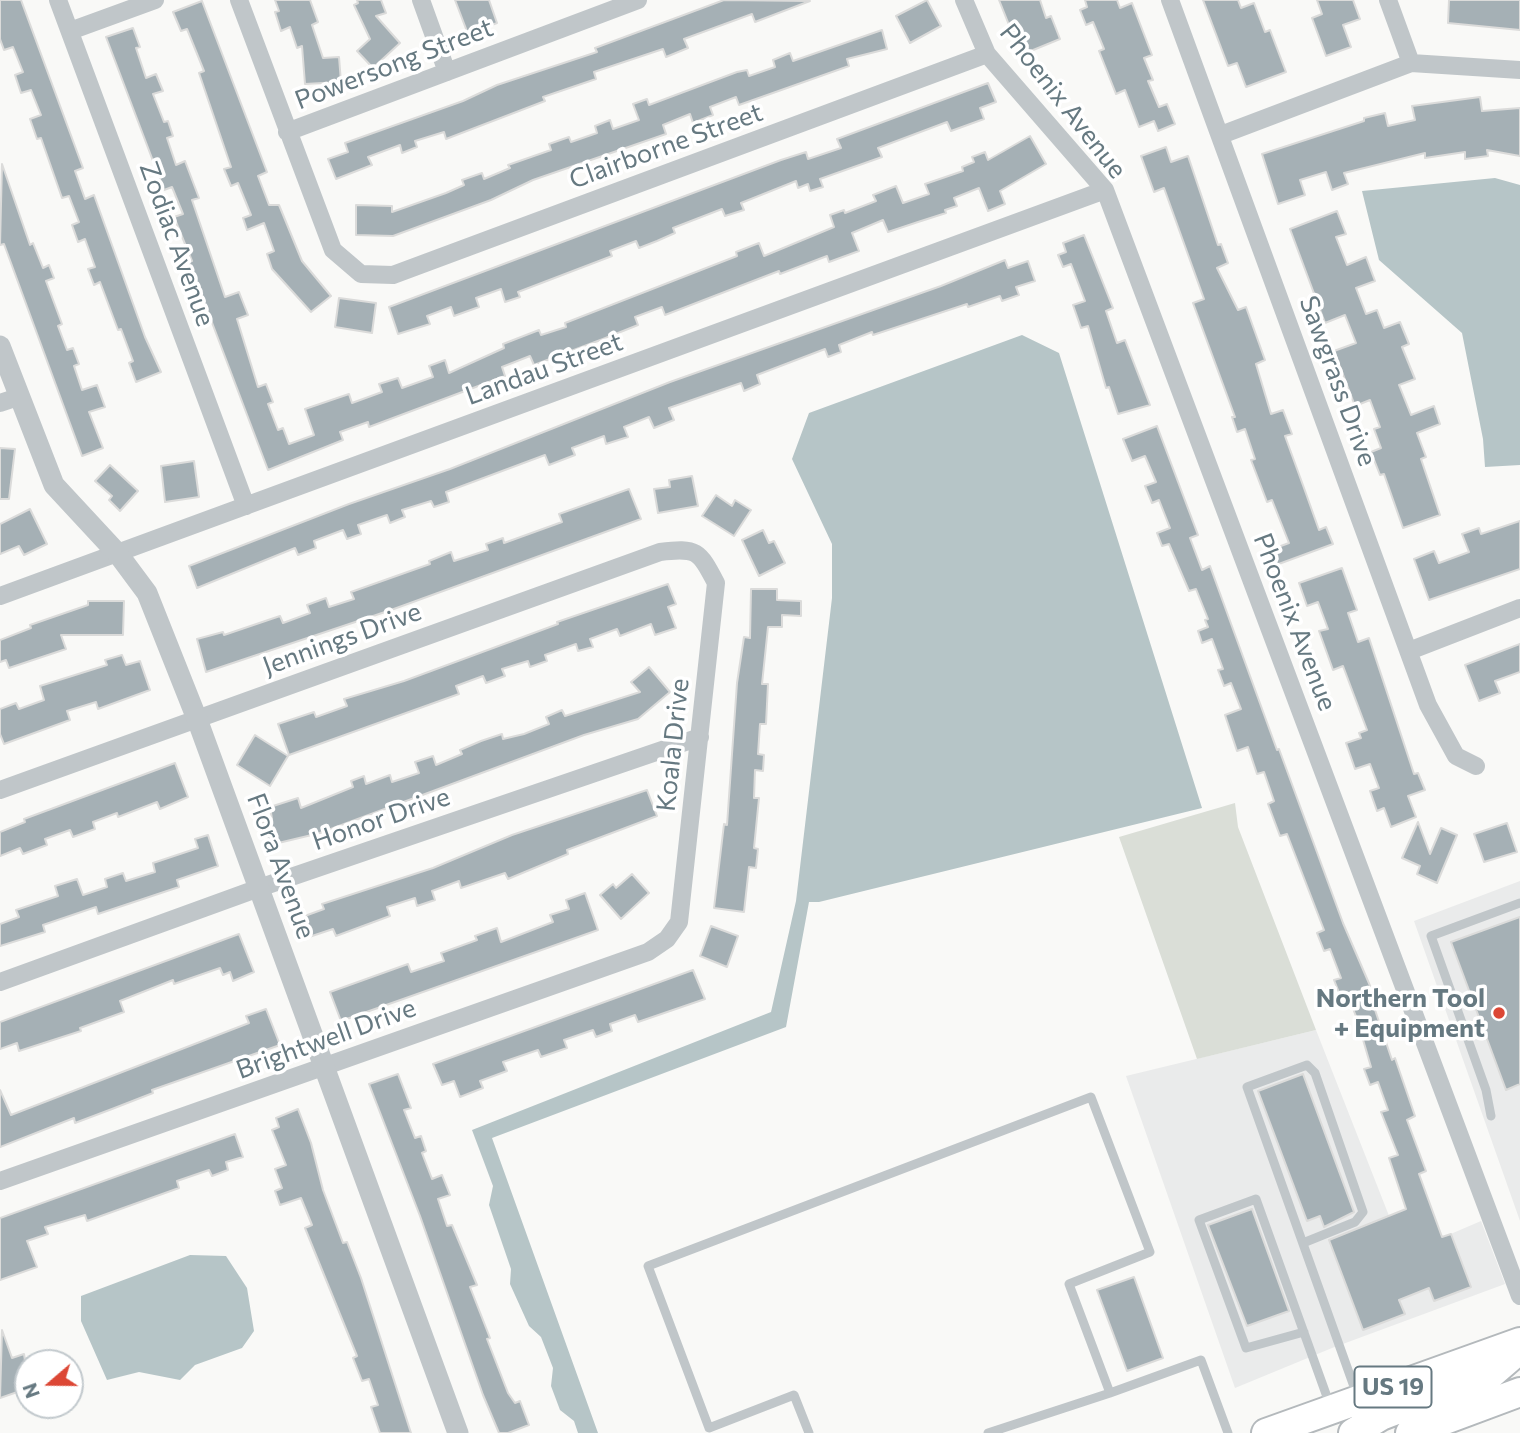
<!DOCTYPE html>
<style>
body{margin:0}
#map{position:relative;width:1520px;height:1433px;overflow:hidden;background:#f9f9f7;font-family:Commissioner,sans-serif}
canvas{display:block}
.north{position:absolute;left:14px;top:1349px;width:70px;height:70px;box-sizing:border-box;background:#fff;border:2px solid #c2c9cd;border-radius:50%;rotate:250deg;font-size:19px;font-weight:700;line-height:28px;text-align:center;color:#667981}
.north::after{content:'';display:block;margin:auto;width:24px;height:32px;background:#dc4735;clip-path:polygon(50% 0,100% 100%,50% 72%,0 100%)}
</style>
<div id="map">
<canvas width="1520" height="1433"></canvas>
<div class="north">N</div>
</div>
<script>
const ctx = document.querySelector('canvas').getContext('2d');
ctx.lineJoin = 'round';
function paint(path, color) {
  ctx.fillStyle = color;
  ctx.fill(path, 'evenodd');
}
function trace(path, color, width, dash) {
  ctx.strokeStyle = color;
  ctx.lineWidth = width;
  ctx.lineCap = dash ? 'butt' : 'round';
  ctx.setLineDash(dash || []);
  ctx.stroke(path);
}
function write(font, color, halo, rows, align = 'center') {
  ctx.font = font + ' Commissioner,sans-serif';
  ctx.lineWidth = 7;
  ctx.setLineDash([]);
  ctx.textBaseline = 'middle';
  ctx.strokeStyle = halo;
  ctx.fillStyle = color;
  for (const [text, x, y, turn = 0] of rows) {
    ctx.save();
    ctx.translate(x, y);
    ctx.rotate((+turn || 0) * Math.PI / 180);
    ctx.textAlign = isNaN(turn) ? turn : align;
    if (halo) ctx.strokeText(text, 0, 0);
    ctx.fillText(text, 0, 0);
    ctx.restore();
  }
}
paint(new Path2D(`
 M1520 881V1221L1414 921Z
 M1316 1030 1404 1254 1481 1221 1505 1284 1332 1348 1235 1388 1126 1076Z`), '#eaebeb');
paint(new Path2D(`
 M1235 803 1238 827 1316 1030 1197 1059 1119 837Z`), '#daded7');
paint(new Path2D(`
 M1495 178 1520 185V465L1485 467 1483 439 1462 333 1379 260 1362 191Z
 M1022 335 1059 353 1202 808 819 902H809L786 1027 492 1138 598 1433H578L574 1421 560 1410 551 1386 553 1368 541 1337 529 1326 510 1284 511 1269 489 1205 493 1186 472 1130 771 1012 796 901 832 598V544L792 459 809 413Z
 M190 1255 226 1256 247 1288 254 1331 242 1348 195 1365 180 1380 139 1372 107 1380 81 1321V1296Z`), '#b6c5c7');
const building = new Path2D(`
 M0 0H21L83 168 75 171 85 199 94 195 145 337 161 372 136 382 129 363 133 361 121 329 118 330 100 282 94 285 88 269 95 267 85 239 78 242 72 225 79 222 69 196 62 198 41 138 37 139 30 119 41 115 31 90 21 93 15 75 23 72 13 47 4 50 0 39Z
 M275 0H310L318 22 312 25 323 58 339 57 341 82 305 84 302 46 297 48 290 27 281 31 275 12 279 11Z
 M357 0H381L386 13 376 16 400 43 373 68 357 51 370 39 354 5 358 3Z
 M455 0H489L497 23 468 34Z
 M724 0 810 1 755 22 752 14 684 39 688 48 666 57 663 49 594 72 596 79 543 97 545 101 446 139 444 132 415 141 417 147 402 153 400 145 368 157 372 165 336 179 328 159 348 152 345 143 463 101 497 85 597 52 595 48Z
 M927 0 941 26 910 43 896 16Z
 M999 0H1040L1046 18 1051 16 1060 39 1021 55Z
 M1085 0H1117L1120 8 1132 3 1152 55 1144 58 1153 80 1148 81 1159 107 1167 104 1175 124 1158 131 1154 121 1139 127 1125 90 1116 94 1099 51 1104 49 1093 22 1086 25 1080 10 1087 7Z
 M1203 0H1238L1241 8 1254 3 1265 32 1270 30 1286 72 1246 87 1237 63 1228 66Z
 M1317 0H1353L1360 19 1343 25 1351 47 1326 56 1312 18 1322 14Z
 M1449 0H1520V30L1448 23Z
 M202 1 267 172 258 176 269 205H279L302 261 331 296 311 312 272 269 267 254 274 251 264 223 247 230 243 218 251 215 238 183 231 186 224 169 231 167 199 73 204 71 187 29 181 31 173 12Z
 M133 28 140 47 136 48 146 78 156 74 163 91 153 94 164 122 168 121 173 136 167 138 176 165 185 161 199 198 192 200 225 297 239 292 248 315 237 319 258 387 266 384 273 402 268 404 278 430 283 428 289 444 314 435 305 409 349 394 352 403 382 392 379 384 398 378 402 388 433 377 429 366 445 360 449 373 504 348 503 344 539 330 541 335 566 327 565 323 737 256 736 252 759 243 764 256 834 227 830 215 844 210 845 213 876 201 873 195 896 186 903 203 929 194 925 184 963 171 962 167 974 162 972 157 985 152 988 160 1030 136 1046 164 1000 191 1005 204 988 211 979 188 954 198 957 206 945 210 946 213 918 222 888 232 883 220 852 233 859 251 829 262 827 256 780 274 779 271 665 315 662 307 635 317 638 325 603 339 534 365 530 356 502 367 505 376 369 427 368 422 340 432 343 440 268 470 189 262 192 261 174 217 183 214 172 187 164 190 106 37Z
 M882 30 887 49 847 59 849 66 739 105 736 97 710 107 713 115 693 123 690 114 663 125 666 134 533 180 491 200 393 236 356 235V205L392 206V212L446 193 464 185 462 180 482 173 484 179 510 168 508 165 551 150 549 144 569 137 571 142 597 133 595 126 610 120 613 129 639 120 633 104 647 99 649 105 737 72 747 70 749 76 775 67 773 60 790 53 793 61Z
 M988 83 996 102 980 108 984 119 951 131 947 122 878 148 882 157 820 179 823 187 810 191 808 184 798 188 796 181 741 203 744 210 725 216 722 209 673 228 675 233 657 241 639 248 636 241 610 251 612 256 518 292 520 297 505 302 501 289 476 298 479 307 454 316 451 307 427 316 430 324 398 334 389 307 781 160 806 152 808 159 841 148 837 139Z
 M1480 97 1482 111 1520 108V156L1487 150 1488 156 1465 159V152L1425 158V153L1344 173 1348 184 1332 190 1326 172 1300 180 1305 195 1278 204 1262 154 1364 121V118L1385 113 1388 126 1415 120 1412 106Z
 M1166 147 1171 162 1188 156 1218 245 1221 244 1228 263 1217 268 1238 310 1246 307 1265 360 1256 364 1271 414 1283 410 1292 434 1285 436 1304 488 1319 530 1326 527 1333 544 1276 565 1270 550 1289 543 1272 500 1267 502 1251 460 1255 459 1245 429 1237 432 1232 417H1235L1193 303 1204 299 1164 188 1154 192 1141 156Z
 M2 164 30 245 33 243 43 268 49 265 54 278 46 281 62 324 58 326 67 350 73 348 79 364 74 366 82 390 97 385 105 407 89 412 103 448 82 456 4 244 0 245Z
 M1337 211 1346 234 1336 237 1347 265 1366 257 1375 281 1356 288 1366 314 1377 310 1384 328 1400 322 1409 344 1402 347 1415 379 1399 385 1411 415 1434 406 1440 424 1417 433 1426 457 1421 459 1440 515 1403 528 1384 474 1380 475 1371 452 1381 448 1374 429 1380 427 1370 400 1355 406 1334 351 1356 343 1345 315 1325 323 1290 229Z
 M1084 235 1113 308 1106 311 1117 343 1125 340 1150 405 1118 414 1109 387 1106 388 1088 326 1081 328 1073 305 1085 301 1071 264 1063 267 1058 255 1066 252 1063 243Z
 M1005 260 1008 268 1028 261 1035 281 1016 287 1019 295 1002 301 1000 296 968 307 967 304 873 335 872 332 839 345 841 352 828 357 825 349 757 375 760 384 744 391 741 383 669 408 674 420 654 428 649 417 624 427 628 437 606 444 604 436 572 448 575 455 549 465 545 455 446 492 449 502 434 507 431 501 402 510 405 517 390 523 387 515 358 525 361 534 347 539 343 530 314 541 316 548 298 555 295 548 197 588 189 566 349 504 450 469 670 382 941 286Z
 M339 298 376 303 372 333 335 327Z
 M1157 426 1198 535 1190 538 1202 570 1210 566 1277 750 1279 749 1343 923 1371 988 1368 989 1373 1004 1392 1060 1395 1058 1415 1116 1407 1120 1426 1171 1419 1174 1442 1237 1451 1234 1471 1287 1434 1301 1429 1288 1399 1300 1405 1314 1363 1330 1329 1240 1406 1209 1389 1158 1398 1155 1381 1112 1388 1110 1378 1082 1370 1085 1364 1069 1371 1067 1357 1019 1347 993 1340 995 1334 980 1341 978 1330 949 1324 951 1317 933 1324 930 1287 834 1280 836 1268 804 1274 801 1264 772 1257 774 1248 747 1237 751 1225 715 1241 709 1231 683 1224 686 1218 670 1223 669 1212 639 1202 643 1198 631 1208 627 1205 620 1208 619 1196 589 1189 591 1169 544 1162 546 1157 533 1170 528 1159 500 1152 503 1145 486 1156 482 1145 456 1132 461 1123 439Z
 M0 448 15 449 9 499H0Z
 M194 461 199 497 165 502 161 466Z
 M110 465 138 491 120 511 109 500 112 496 95 481Z
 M692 476 698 506 658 513 654 489 670 487 669 480Z
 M629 489 641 519 391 610 206 672 197 639 223 632 224 635 280 616 283 623 310 613 307 605 326 598 329 607 354 599 351 592 430 564 429 561 451 552 454 561 488 550 486 544 503 538 504 543 562 522 559 514Z
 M716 495 732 506 735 500 751 510 734 536 702 516Z
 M30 509 47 544 24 555 19 546 0 554V524Z
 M1520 521V569L1429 600 1414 559 1434 551 1439 563 1469 552 1462 534 1479 528 1481 534Z
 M763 530 769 543 774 541 785 563 759 576 742 540Z
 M1342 568 1357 610 1348 613 1358 642 1369 638 1414 774 1418 773 1425 790 1408 796 1416 817 1391 827 1384 808 1377 811 1370 791 1379 788 1370 764 1355 769 1346 743 1361 738 1359 733 1367 730 1343 666 1333 670 1319 631 1328 629 1318 602 1307 606 1299 583Z
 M668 584 676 604 668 607 676 628 655 635 651 624 620 636 617 629 590 639 593 647 578 651 576 644 545 655 547 661 530 667 528 661 502 669 505 676 486 683 483 676 456 686 459 694 289 755 278 724 314 712 316 717 347 706 344 699 404 681 558 624 557 622Z
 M751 589H777V600L801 601V616L782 615V627H768L762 684H768L766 724H760L758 754 764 755 763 771 755 770 754 798H759L754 848 758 849 756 868 749 867 744 912 714 908 724 824 727 825 737 683 744 637 750 638Z
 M88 601H124L123 635H61L66 649 9 668 6 660 0 662V640L31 628 30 625 88 605Z
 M1520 644V672L1495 681 1500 693 1479 701 1465 665Z
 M122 655 126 665 140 661 150 690 98 709 96 702 67 711 70 720 4 744 0 734V709L16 703 19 709 44 700 40 686 107 665 105 660Z
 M649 667 670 692 638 719 584 735 320 833 270 845 263 822 272 819 270 807 298 798 301 808 353 787 351 781 364 776 366 784 390 775 392 782 419 773 415 762 433 756 436 765 462 754 460 750 481 741 502 734 503 739 524 734 549 724 546 717 562 710 565 716 640 692 631 682Z
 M255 735 288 756 270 786 237 765Z
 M175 763 188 797 160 809 157 802 118 817 117 813 93 822 95 829 73 837 70 830 45 839 47 845 23 854 20 848 0 856V832L25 822 24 819Z
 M647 790 657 816 567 850 568 854 508 879 505 873 461 888 459 881 432 891 435 900 417 906 415 898 387 907 390 916 336 936 333 929 309 937 302 917 324 909 322 904 433 868 512 835Z
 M1418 822 1430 854 1441 828 1457 835 1437 883 1417 874 1420 866 1402 858Z
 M1507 823 1517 852 1484 862 1474 834Z
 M208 835 218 866 177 880 179 887 98 914 96 907 43 925 45 932 0 946V924L19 917 16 910 58 896 55 886 77 879 83 895 107 887 105 879 123 873 126 881 155 872 153 863 198 848 195 839Z
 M632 874 649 893 621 919 600 895 613 884 616 888Z
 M585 893 598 930 341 1021 330 992 408 964 411 972 444 961 441 953 477 940 475 936 497 928 501 942 553 922 550 915 569 909 566 900Z
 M1520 917V1084L1506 1090 1451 942Z
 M711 926 738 936 727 967 700 956Z
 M239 934 254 972 233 981 230 972 223 975 220 968 174 984 173 980 120 1001 124 1012 80 1028 81 1031 19 1051 17 1043 0 1049V1022Z
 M693 970 705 999 638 1022 635 1015 610 1024 612 1031 596 1037 593 1030 564 1040 567 1048 541 1057 538 1050 503 1062 507 1071 480 1081 483 1088 460 1097 454 1081 442 1085 433 1064Z
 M266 1009 280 1045 152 1090 153 1093 112 1109 75 1123 74 1118 0 1147V1090L11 1115 249 1023 246 1016Z
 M398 1074 411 1108 404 1110 415 1138 421 1136 426 1151 422 1153 432 1179 442 1175 450 1195 438 1199 447 1226 452 1225 477 1285 470 1287 490 1338 487 1339 508 1393 515 1403 520 1401 529 1425 508 1433H499L483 1395 420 1216 369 1084Z
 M1303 1074 1354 1212 1324 1227 1320 1216 1307 1221 1258 1091Z
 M298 1109 311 1143 323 1190 343 1243 347 1242 361 1278 411 1433H380L371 1407 378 1405 369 1379 362 1381 353 1358 357 1356 305 1228 312 1225 301 1198 280 1205 275 1191 282 1188 275 1169 286 1165 272 1130 279 1127 276 1118Z
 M235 1134 243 1157 226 1162 228 1170 212 1176 209 1170 177 1181 179 1188 87 1221 85 1215 45 1227 48 1234 27 1241 37 1267 0 1280V1218Z
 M1252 1209 1289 1311 1247 1326 1208 1225Z
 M1134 1277 1163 1358 1127 1371 1097 1290Z
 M2 1330 12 1358 24 1354 28 1380 20 1382 23 1390 0 1398Z`);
paint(building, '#a5b0b5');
trace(building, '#dbdbda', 2);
const trunk = new Path2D(`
 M1266 1433 1520 1342
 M1353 1433 1381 1416 1492 1373 1520 1349
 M1410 1433 1520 1392`);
trace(trunk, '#b4b9bc', 32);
trace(new Path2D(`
 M1491 1116 1486 1090 1431 936 1520 903
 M1303 1243 1355 1222 1363 1212 1315 1073 1307 1065 1247 1087 1357 1395
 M1304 1332 1246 1348 1199 1220 1256 1199 1331 1408
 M809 1433 794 1395 709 1428 648 1266 1091 1097 1150 1252 1069 1284 1110 1393 1201 1360 1228 1433
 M988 1433 1110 1393`), '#c0c6c9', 9);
trace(new Path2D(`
 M58 0 246 506
 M239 0 333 250 361 274 393 275 987 54
 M421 0 447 72
 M964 0 987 54 1105 190 1520 1296
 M1170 0 1428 705 1456 756 1476 766
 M1388 0 1411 63
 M70 31 155 0
 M287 132 638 0
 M1221 135 1411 63 1520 70
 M0 403 18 397
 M0 596 1105 190
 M1409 651 1520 608
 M0 790 660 552C697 547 699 551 716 583L679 922 667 939 648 952 0 1181
 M0 982 259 888 700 737`), '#c0c6c9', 18);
trace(new Path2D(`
 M0 346 54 485 118 554 147 593 197 719 458 1433`), '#c0c6c9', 21);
trace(trunk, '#fff', 28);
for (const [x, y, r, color] of [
 [1499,1013,7,"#dc4735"]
]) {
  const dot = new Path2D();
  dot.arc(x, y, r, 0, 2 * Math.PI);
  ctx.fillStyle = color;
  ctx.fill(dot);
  trace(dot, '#fff', 2.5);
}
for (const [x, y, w] of [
 [1393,1387,77]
]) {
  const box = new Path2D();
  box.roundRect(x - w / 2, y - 20.5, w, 41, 5);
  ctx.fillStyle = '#fff';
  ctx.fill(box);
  trace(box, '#667981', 2);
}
write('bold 24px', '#667981', null, [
 ["US 19",1393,1387]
]);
write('26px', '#667981', '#fff', [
 ["Powersong Street",394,64,-21],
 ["Phoenix Avenue",1063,101,52],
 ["Clairborne Street",666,146,-20],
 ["Zodiac Avenue",177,244,70],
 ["Landau Street",544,369,-20],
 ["Sawgrass Drive",1338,381,70],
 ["Phoenix Avenue",1295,622,69],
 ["Jennings Drive",342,639,-20],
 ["Koala Drive",673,745,-84],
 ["Honor Drive",381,819,-19],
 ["Flora Avenue",281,866,70],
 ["Brightwell Drive",326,1039,-20]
]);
write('bold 26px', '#667981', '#fff', [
 ["Northern Tool",1485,998],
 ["+ Equipment",1485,1028]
], 'right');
</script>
